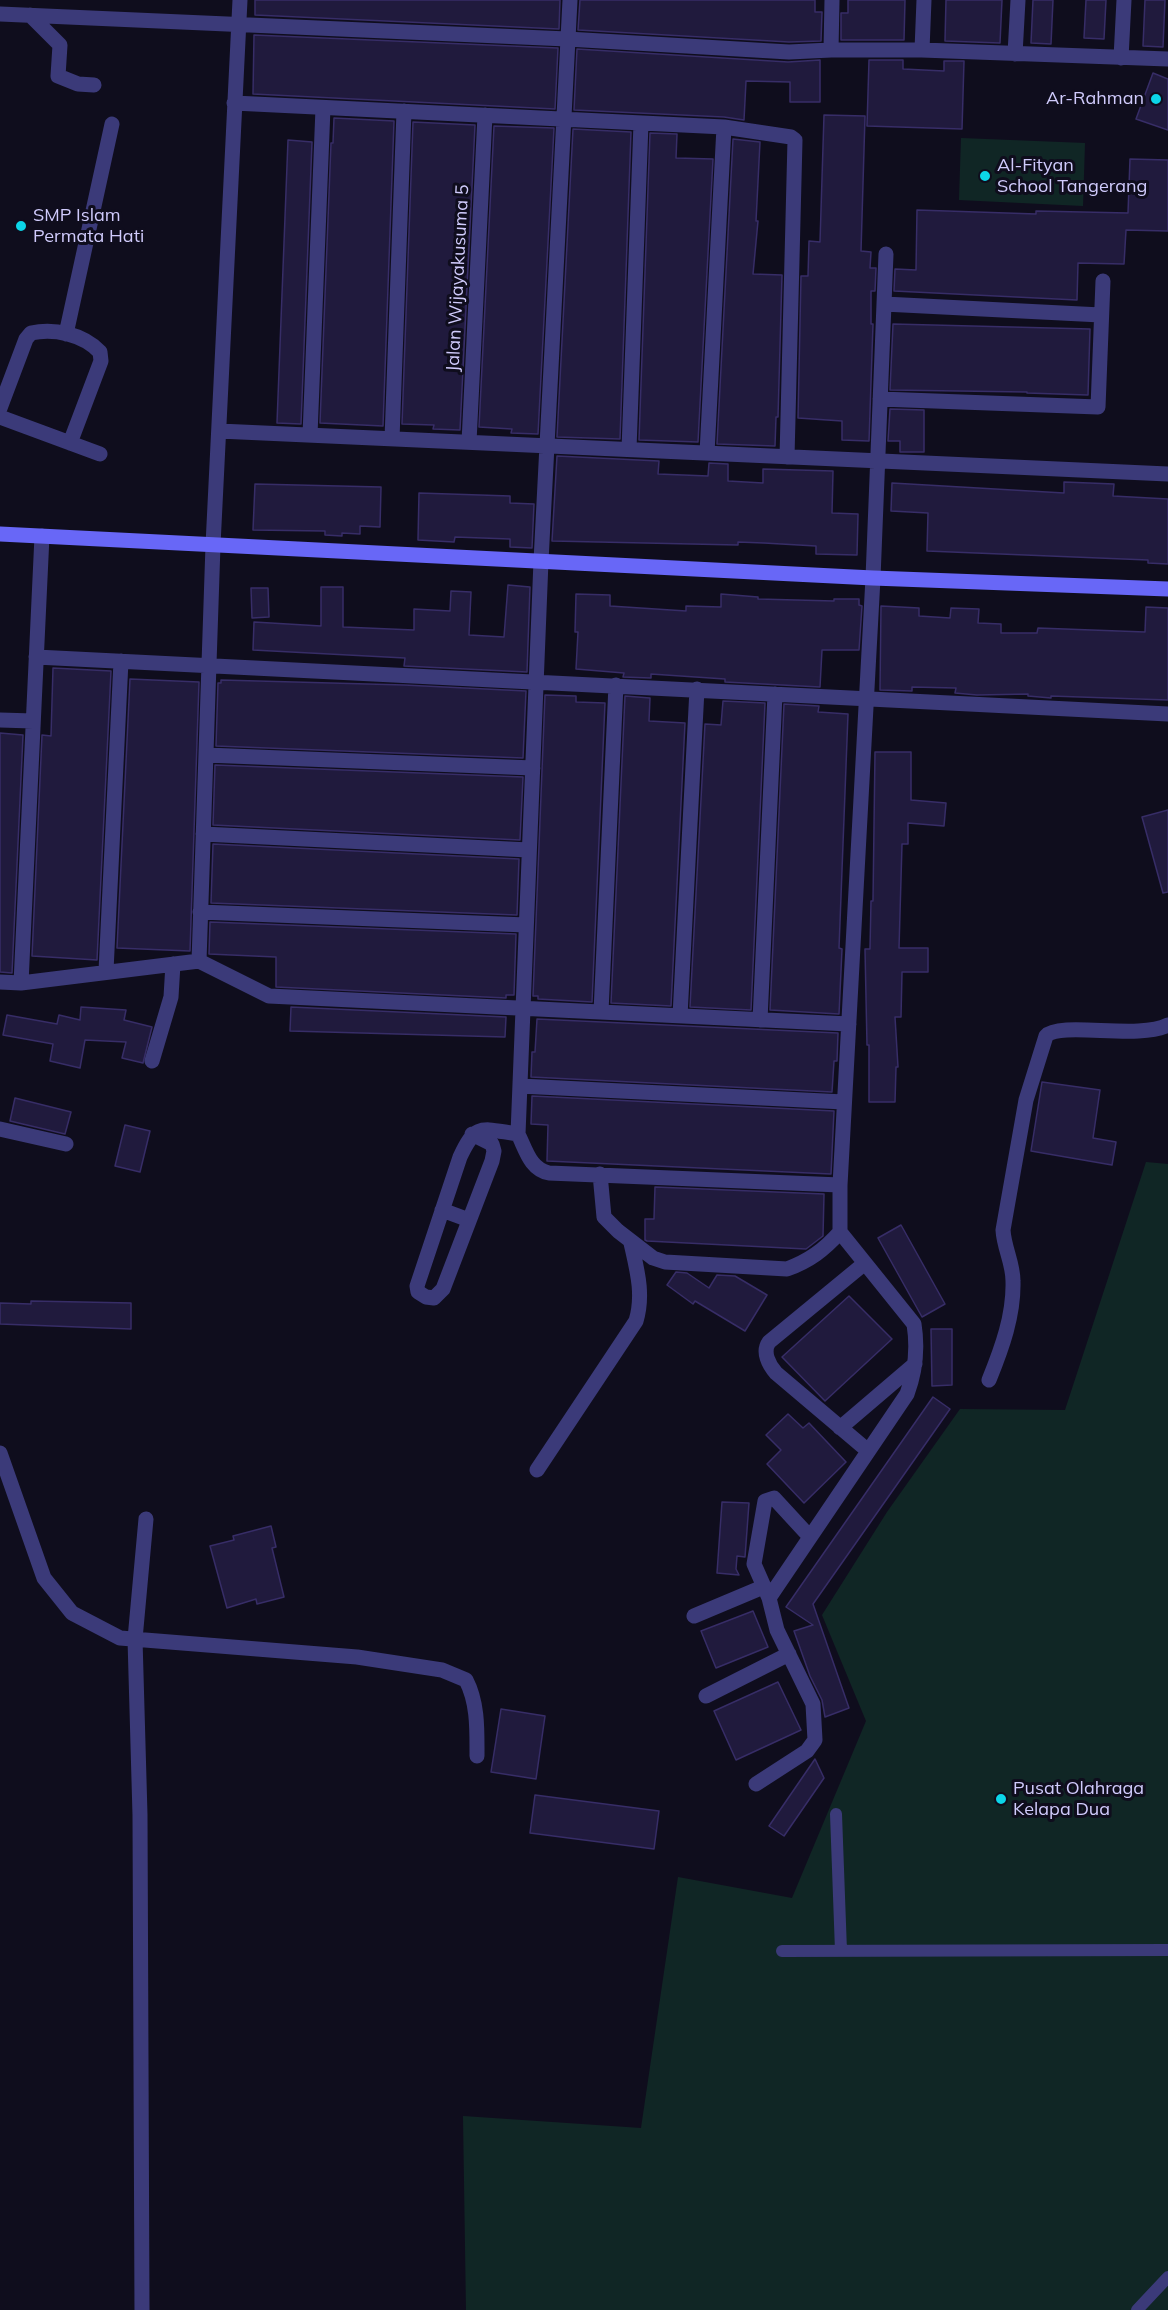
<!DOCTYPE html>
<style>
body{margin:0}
canvas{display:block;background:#0f0d1d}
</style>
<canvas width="1168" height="2310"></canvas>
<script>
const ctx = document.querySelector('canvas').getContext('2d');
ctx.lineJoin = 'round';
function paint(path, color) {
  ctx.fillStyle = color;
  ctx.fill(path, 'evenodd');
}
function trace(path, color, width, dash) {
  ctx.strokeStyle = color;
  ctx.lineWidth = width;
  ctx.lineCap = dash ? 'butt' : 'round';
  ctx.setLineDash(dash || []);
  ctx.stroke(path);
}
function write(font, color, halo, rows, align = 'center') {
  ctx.font = font + ' Mulish,sans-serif';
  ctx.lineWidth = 6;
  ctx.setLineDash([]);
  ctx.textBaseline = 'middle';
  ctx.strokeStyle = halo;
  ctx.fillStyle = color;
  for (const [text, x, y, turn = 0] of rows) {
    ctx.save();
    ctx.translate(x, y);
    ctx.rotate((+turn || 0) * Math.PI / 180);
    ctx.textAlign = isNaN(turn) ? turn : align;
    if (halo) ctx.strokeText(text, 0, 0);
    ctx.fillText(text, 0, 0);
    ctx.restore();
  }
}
paint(new Path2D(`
 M961 138 1085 143 1083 206 959 200Z
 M1146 1162 1168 1164V2310H466L463 2116 641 2128 678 1877 792 1898 866 1721 822 1615 887 1512 960 1409 1065 1410Z`), '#102625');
const building = new Path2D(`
 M255 0H560L559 29 255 15Z
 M580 0H815V12H822L821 41 789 42 578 30Z
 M848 0H905L904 40H841V13H848Z
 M946 0H1002L1000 43 945 41Z
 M1033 0H1053L1051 44 1031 43Z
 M1086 0H1106L1104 39 1084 38Z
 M1145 0H1165L1163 47 1143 46Z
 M254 35 558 48 555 109 253 94Z
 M577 49 788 62 820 60V102H790V82L746 81 744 120 724 117 574 110Z
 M869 60H903V69L944 71V61H964L962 129 867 126Z
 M1153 73 1168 79V130L1136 119Z
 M824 115 865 116 861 251 871 252 870 268H876L875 291H871V324H873L869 441 842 440V421L798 418 801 276H808L809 241 820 242Z
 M334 118 394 121 383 426 320 423 331 143H333Z
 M413 122 475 125 460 430 433 429 434 425 402 424Z
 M494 126 554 128 538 434 511 433 512 429 479 427Z
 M573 129 631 132 620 439 557 437Z
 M650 133 677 134 676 158 713 159 698 442 639 440Z
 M733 139 760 142 756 221H758L753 274 782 275 778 417H776L775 446 717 444Z
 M288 140 312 142 301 424 277 423Z
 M1130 159 1168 160V231L1126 230 1124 264 1078 263 1077 300 894 291 895 269 916 270 917 210 1036 214V211L1128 213Z
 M893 324 1090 329 1088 395 1027 393V392L890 390Z
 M890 409 924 410V452H900V441H888Z
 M557 456 659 461 658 474 708 476 709 463 728 464V481L763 483V469L833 471 832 513 858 514 857 555 816 554V546L764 543 738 542V545L552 541Z
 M1064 482 1114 484 1113 496 1168 499V564L1148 563V560L927 551 928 513 891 511 892 483 1064 493Z
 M255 484 381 487 380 527 360 526V534L342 533V536L325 535V531L253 530Z
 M419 493 510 496V503L534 504 532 548 510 547V539L455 537 454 542 418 540Z
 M508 585 530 587 527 672 404 666 405 658 253 650 254 622 321 626V587H343V627L414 630V609L450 611 451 591 471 592 469 635 504 637Z
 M251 588H268L269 617 252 618Z
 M576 594 610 595V606L686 611V606L721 607V594L758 597V599L834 601V599H859V605L862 606 859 650H822L820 687 725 682V679L651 674V678L623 677 624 673 576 669 578 632H575Z
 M881 606 919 608V616L950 618 951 608 979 609 978 623 1001 624V633H1037L1038 628 1145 632 1146 607 1168 608V700L1051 696V698L1028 696V694L977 695 955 693 956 688 912 687V691L880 690Z
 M53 668 111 671 97 960 32 956 42 735 51 736Z
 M130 679 199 682 190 951 117 948Z
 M221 680 404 685 526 691 523 758 216 746 218 683H221Z
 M545 695 576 696V702L605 703 592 1002 538 999V996H533Z
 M625 696 650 698 649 721 685 723 671 1006 611 1003Z
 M723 701 765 703 751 1010 690 1007 705 724 721 725Z
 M784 704 819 706 818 712 848 714 839 948 842 949 839 1014 770 1010Z
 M0 733 23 735 12 973 0 972Z
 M875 752H911V800L946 803 944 826 908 823V844H902L899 948H928V972H902L901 1017H895L898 1067H896L895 1102H869V1045H867L865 949H870L871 901H873Z
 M215 765 523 777 520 840 213 825Z
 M1168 810V892L1163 893 1142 817Z
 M213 844 519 859 517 915 211 903Z
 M210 922 516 934 514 995H506V998L276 987V957L209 954Z
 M81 1007 126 1010 124 1020 152 1027 143 1063 122 1058 126 1042 85 1040 80 1068 50 1061 53 1044 3 1035 7 1015 57 1024 59 1015 80 1020Z
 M291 1007 506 1017 505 1037 290 1031Z
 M537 1019 838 1033 837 1061H834L832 1092 531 1077 532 1052H535Z
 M1042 1082 1100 1090 1093 1138 1116 1142 1112 1165 1031 1151Z
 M532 1096 834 1111 831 1174 547 1161 548 1125 531 1124Z
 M15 1098 71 1112 65 1134 10 1121Z
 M125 1125 150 1131 140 1172 115 1166Z
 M655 1187 824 1194 823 1236 806 1249 647 1241 645 1240V1219H654Z
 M901 1225 945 1304 922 1317 878 1238Z
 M676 1272 687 1273 709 1288 717 1275 735 1276 767 1295 745 1331 695 1301 693 1304 667 1285Z
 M849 1296 892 1339 825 1401 782 1357Z
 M31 1301 131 1303V1329L0 1324V1303L31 1304Z
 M931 1329H952V1385L932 1386Z
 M933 1397 950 1409 813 1604 849 1708 825 1717 822 1700 810 1676 794 1631 813 1625 786 1607Z
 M788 1414 803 1428 809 1423 846 1462 804 1503 767 1464 781 1450 766 1435Z
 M722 1502 749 1503 745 1557 737 1556 736 1569 739 1575 717 1573Z
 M271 1526 276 1547 272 1548 284 1597 257 1604 256 1599 227 1608 210 1546 234 1540 233 1536Z
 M753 1611 768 1647 716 1668 701 1631Z
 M778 1682 801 1730 736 1760 714 1711Z
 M501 1709 545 1716 536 1779 491 1772Z
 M815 1759 824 1778 784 1836 769 1826Z
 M535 1795 659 1811 654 1849 530 1833Z`);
paint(building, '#201a3d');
trace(building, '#372d67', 1.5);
trace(new Path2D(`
 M836 1814 841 1951
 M782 1951 1168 1950
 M1137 2310 1168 2277`), '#3b3a79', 12);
trace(new Path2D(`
 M570 0 541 561 518 1134C526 1150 530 1169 549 1173L840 1185
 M0 14 567 39 789 52 831 50H922L1168 59
 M30 15 60 45 58 76 78 84 94 85
 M831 50 832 0
 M922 50 924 0
 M1015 54 1018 0
 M1121 58 1124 0
 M234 103 724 127 791 137 795 140 787 457
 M884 304 1101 315
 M66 334 112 124
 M880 399 1098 407 1103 281
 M0 408 26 339 31 333C54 328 83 334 100 352L101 361 70 443
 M0 417 100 454
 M219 431 1168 474
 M310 435 323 108
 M392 439 404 111
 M469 442 485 115
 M629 449 641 123
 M707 453 724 127
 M36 657 1168 714
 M0 720 33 721
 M206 755 533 768
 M203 834 529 850
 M200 912 526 925
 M199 961 213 545 240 0
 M106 971 121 661
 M0 982 21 983 199 961 269 996 849 1024
 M21 983 42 536
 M601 1012 616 685
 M680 1016 697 689
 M760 1020 775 694
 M152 1061 171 997 173 964
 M520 1086 844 1102
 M0 1129 66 1144
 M472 1134 492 1144 494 1151 492 1161 443 1289 434 1298 426 1297 418 1292 417 1286 460 1157C476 1122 482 1129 518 1134
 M600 1174 604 1217 618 1231 653 1258 665 1262 787 1269C809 1261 824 1250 840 1232
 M442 1210 469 1220
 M865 1263 769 1342C762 1352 769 1365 776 1373L867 1450
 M989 1380C1002 1348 1014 1315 1013 1281 1013 1263 1004 1248 1003 1230L1026 1100 1046 1036C1060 1021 1139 1040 1168 1025
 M840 1428 915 1364
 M0 1453 44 1578 72 1613 120 1638 357 1657 442 1670 466 1680C478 1703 477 1730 477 1756
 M537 1470 636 1321C644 1294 637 1270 631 1243
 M769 1598 754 1564 765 1501 774 1498 809 1536
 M694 1616 763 1587
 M706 1696 789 1654
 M756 1784 807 1751 815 1740 813 1704 777 1630 769 1598 907 1394C916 1370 918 1349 914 1324L840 1232V1185L873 578 886 254
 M142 2310 140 1815 135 1639 146 1519`), '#3b3a79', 15);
trace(new Path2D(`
 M0 534 873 578 1168 589`), '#6867f7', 15);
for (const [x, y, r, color] of [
 [1156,99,6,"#0cd5e8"],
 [985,176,6,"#0cd5e8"],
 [21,226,6,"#0cd5e8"],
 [1001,1799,6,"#0cd5e8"]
]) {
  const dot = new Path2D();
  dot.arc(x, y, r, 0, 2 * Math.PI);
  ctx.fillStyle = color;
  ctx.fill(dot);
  trace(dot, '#0f0d1d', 2);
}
write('18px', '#d0cbfc', '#0f0d1d', [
 ["Ar-Rahman",1144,99,"right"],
 ["Al-Fityan",997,166],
 ["School Tangerang",997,187],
 ["SMP Islam",33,216],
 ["Permata Hati",33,237],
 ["Pusat Olahraga",1013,1789],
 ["Kelapa Dua",1013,1810]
], 'left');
write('18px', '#d0cbfc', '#0f0d1d', [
 ["Jalan Wijayakusuma 5",458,278,-87]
]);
</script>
